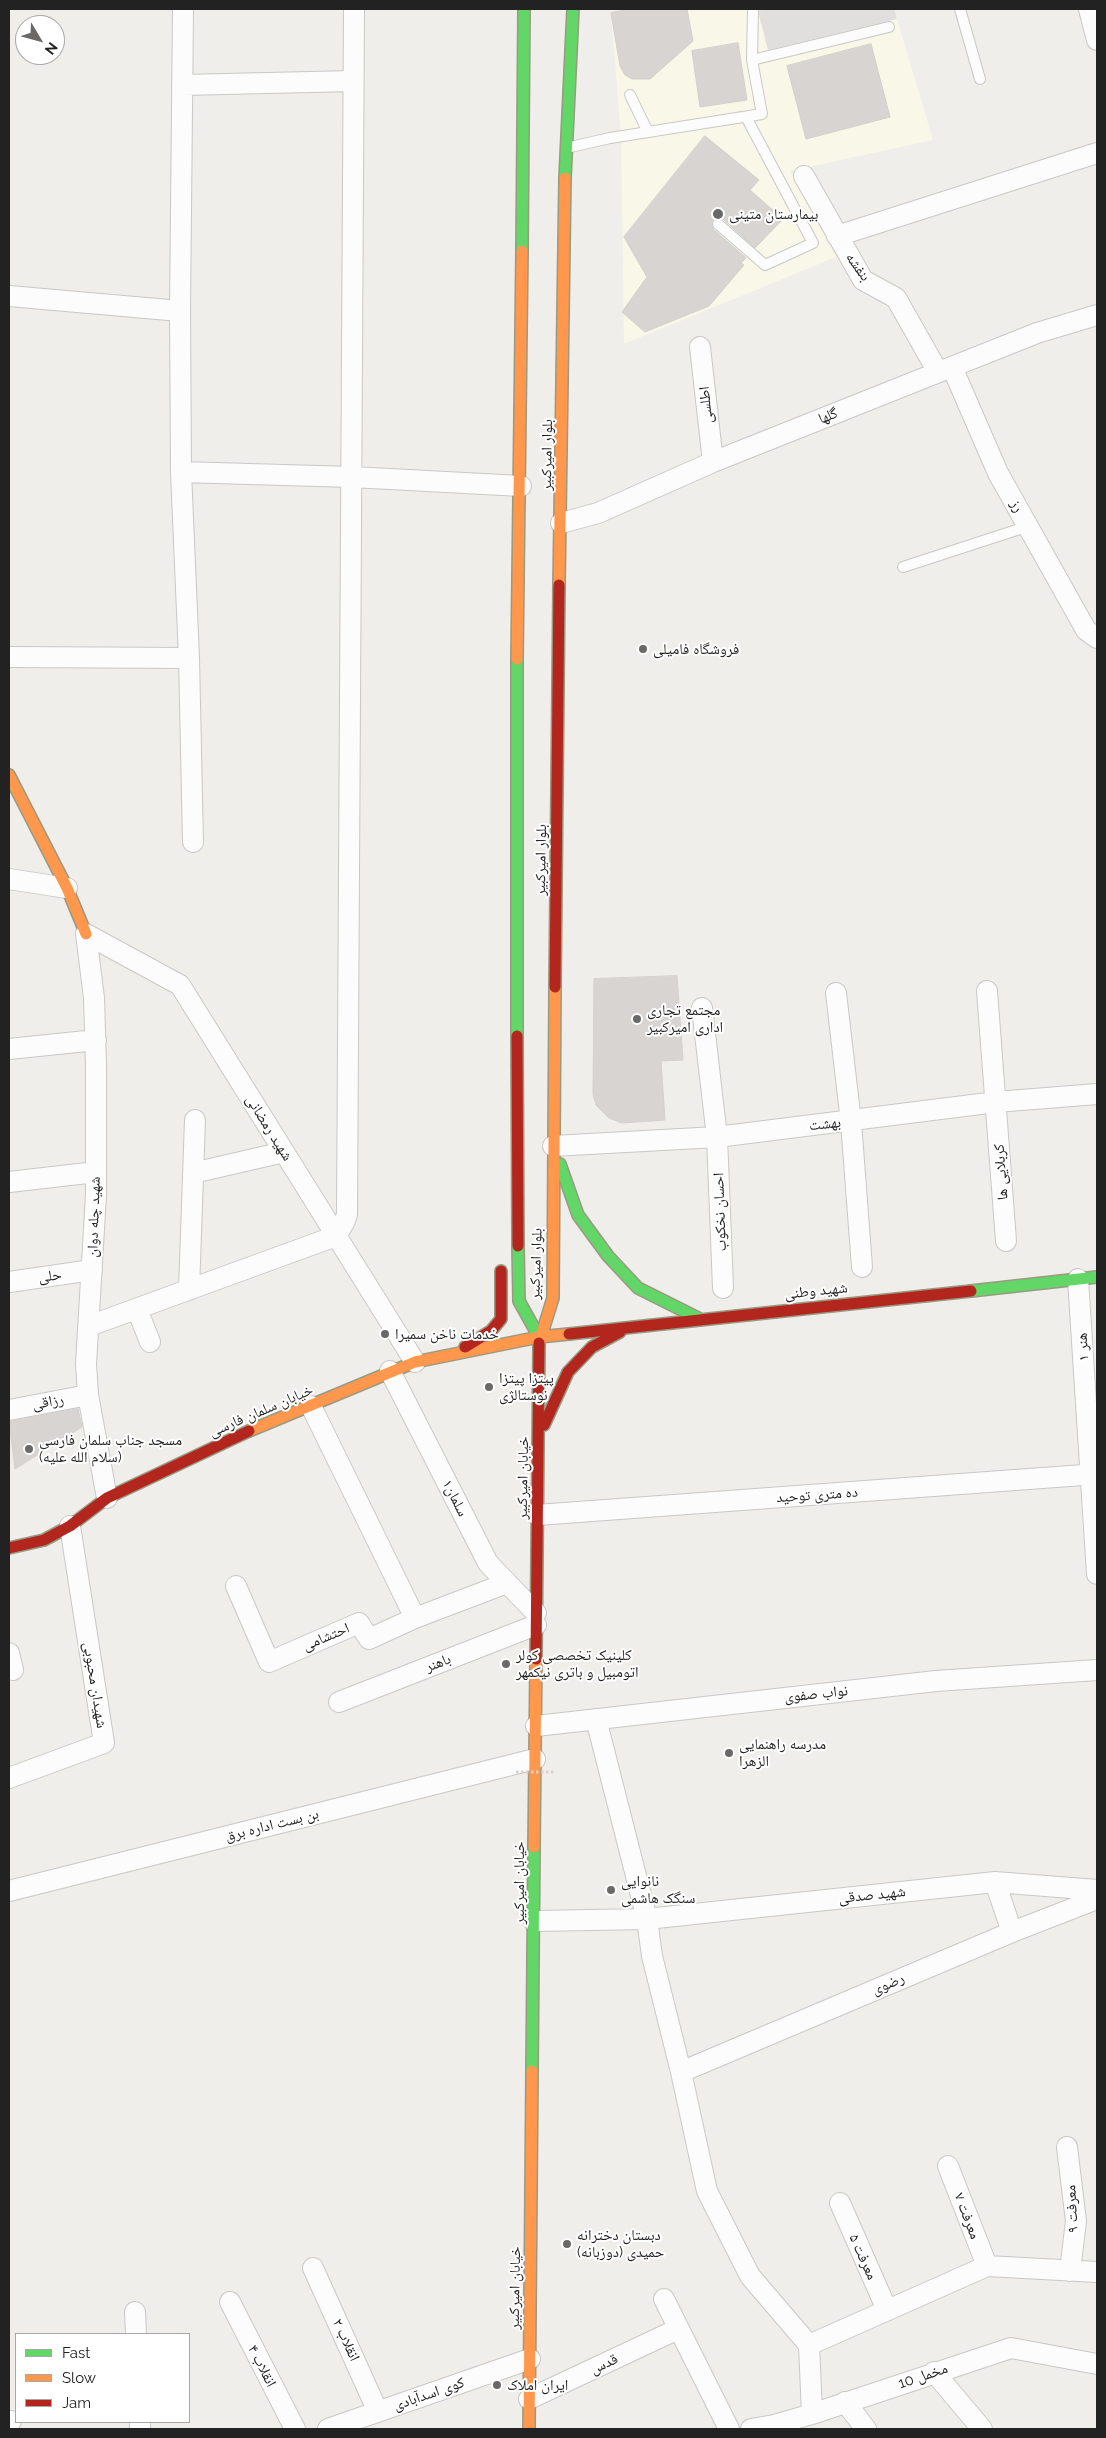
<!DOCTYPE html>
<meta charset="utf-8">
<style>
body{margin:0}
#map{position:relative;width:1106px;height:2438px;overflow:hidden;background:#f0eeeb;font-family:Raleway,sans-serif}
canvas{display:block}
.frame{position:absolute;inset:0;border:10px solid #222;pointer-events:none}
.legend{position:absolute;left:15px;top:2333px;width:175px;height:90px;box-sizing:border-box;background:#fff;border:1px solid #a7a7a7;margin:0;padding:6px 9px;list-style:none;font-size:15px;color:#222}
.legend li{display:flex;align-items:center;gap:10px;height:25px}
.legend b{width:25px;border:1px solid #a7a7a7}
.north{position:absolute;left:15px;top:15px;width:50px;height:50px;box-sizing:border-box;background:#fff;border:1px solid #a7a7a7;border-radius:50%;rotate:127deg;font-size:14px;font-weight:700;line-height:20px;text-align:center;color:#222}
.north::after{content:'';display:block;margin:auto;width:18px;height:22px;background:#6a6968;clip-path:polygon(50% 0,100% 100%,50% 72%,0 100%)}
</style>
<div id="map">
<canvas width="1106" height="2438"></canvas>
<div class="frame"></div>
<ul class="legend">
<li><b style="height:6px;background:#63d668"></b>Fast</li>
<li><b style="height:6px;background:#ff974d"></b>Slow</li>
<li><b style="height:6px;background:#b3261e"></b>Jam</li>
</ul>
<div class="north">N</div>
</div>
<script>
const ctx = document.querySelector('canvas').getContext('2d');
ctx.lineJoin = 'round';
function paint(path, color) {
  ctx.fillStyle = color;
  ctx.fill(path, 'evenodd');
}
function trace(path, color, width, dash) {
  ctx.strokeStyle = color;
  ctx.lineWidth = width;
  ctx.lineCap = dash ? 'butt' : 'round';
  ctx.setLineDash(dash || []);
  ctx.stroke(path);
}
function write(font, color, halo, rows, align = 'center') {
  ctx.font = font + ' Raleway,"Noto Naskh Arabic",sans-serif';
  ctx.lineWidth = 4;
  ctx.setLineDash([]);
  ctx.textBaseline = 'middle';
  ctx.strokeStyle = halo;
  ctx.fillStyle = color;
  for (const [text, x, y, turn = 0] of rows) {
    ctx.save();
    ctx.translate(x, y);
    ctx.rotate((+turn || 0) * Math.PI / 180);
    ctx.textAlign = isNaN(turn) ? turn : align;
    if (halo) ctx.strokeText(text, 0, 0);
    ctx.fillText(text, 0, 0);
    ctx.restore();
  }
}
paint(new Path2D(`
 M630 9H894L933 140 790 171 836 257 624 344 621 136 611 13Z`), '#f8f7e8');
paint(new Path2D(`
 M766 9H894L897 19 768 50 758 11Z`), '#e0dfde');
const building = new Path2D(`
 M630 9H687L693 41 650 79H632L625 75 620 66 611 13Z
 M738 43 747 100 700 107 692 51Z
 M871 44 890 117 806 139 787 66Z
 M705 136 759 180 750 190 783 219 755 248 723 219 719 217 713 219 711 223 713 229 746 258 741 263 744 265 709 306 645 332 622 312 647 277 624 237Z
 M677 976 683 1060 661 1061 665 1120 622 1123 609 1118 596 1105 593 1094 594 979Z
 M78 1409 82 1427 15 1469 9 1422Z`);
paint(building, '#d7d4d2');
trace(building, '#d3d0cc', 1);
const lane = new Path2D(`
 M960 9 980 79
 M752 60 889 27
 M630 95 648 132
 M566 148 610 138 762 114 752 60 753 9
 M718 224 765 265 813 243 746 117
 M903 567 1029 526`);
const street = new Path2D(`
 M183 9 180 311 181 472 189 658 193 842
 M1089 9 1097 40
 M182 85 353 81
 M804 176 863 280 896 298 938 372
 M837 236 1097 153
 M9 296 180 311
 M700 347 713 462
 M952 367 998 473 1086 630 1097 638
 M181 472 352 477 521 486
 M561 523 598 513 713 462 1037 333 1097 315
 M9 657 189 658
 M9 879 67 888
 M86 934 94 998 96 1066V1195L86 1364 88 1395 107 1498
 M86 934 180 985 415 1362
 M987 991 1006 1241
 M836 993 851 1122 862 1267
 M702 1008 717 1137 723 1288
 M9 1049 96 1040
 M553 1146 717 1137 996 1102 1097 1094
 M193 1173 284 1152
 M9 1182 96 1172
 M1078 1279 1097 1574
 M9 1282 92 1270
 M189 1290 195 1120
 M137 1309 150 1342
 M89 1326 336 1236 345 1221 347 1214 354 9
 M390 1371 488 1563 536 1613
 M311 1406 415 1618
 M9 1410 88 1395
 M537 1515 1097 1474
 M236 1586 269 1662 359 1623 369 1639 415 1618 507 1583
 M9 1653 13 1670
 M339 1702 536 1625
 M596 1719 647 1919 652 1956 681 2072 707 2191 750 2276 809 2345 812 2414
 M536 1726 936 1681 1097 1670
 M9 1778 104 1743 70 1526
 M995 1882 1012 1932
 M9 1891 535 1759
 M534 1921 647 1919 995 1882 1097 1890
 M681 2072 1012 1932 1097 1899
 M1067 2147 1076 2221 1070 2271
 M948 2166 987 2266
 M840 2203 887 2310
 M313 2268 378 2412
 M664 2299 729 2429
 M230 2302 295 2429
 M135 2312 136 2334
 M809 2345 987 2266 1097 2272
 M934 2372 982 2429
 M529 2399 678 2329
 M845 2402 866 2429
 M9 2422 11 2421
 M140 2429V2422
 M328 2429 530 2359
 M751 2429 774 2425 812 2414 1011 2348 1097 2364`);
const fast = new Path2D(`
 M565 178 573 9
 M522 251 524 9
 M517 1036V659
 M560 1164 578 1215 608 1256 638 1288 698 1318
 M518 1246 519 1301 539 1337
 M971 1291 1097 1277
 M532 2071 534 1847`);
const slow = new Path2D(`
 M559 585 565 178
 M517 659 522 251
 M9 775 67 888 86 934
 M539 1343 553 1298 555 987
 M249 1431 415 1362 539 1337 569 1334
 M534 1847 536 1659
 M529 2429 532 2071`);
const jam = new Path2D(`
 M555 987 559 585
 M517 1036 518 1246
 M569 1334 971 1291
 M465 1347 491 1331 501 1319V1271
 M544 1425 568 1372 592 1347 620 1332
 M9 1548 44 1540 70 1526 107 1498 249 1431
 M536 1659 539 1343`);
trace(lane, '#c9c8c7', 12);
trace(street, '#c9c8c7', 22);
trace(fast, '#999a82', 14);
trace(slow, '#999a82', 14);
trace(jam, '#999a82', 14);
trace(lane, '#fdfcfc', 10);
trace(street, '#fdfcfc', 20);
trace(fast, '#63d668', 11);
trace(slow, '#ff974d', 11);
trace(jam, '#b3261e', 11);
trace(new Path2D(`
 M516 1772H555`), '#dccecd', 3, [2.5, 2.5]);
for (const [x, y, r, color] of [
 [718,214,6,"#6a6968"],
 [643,649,5,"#6a6968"],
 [637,1019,5,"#6a6968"],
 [385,1334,5,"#6a6968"],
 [489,1387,5,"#6a6968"],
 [29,1449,5,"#6a6968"],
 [506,1664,5,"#6a6968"],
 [729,1753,5,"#6a6968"],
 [611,1890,5,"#6a6968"],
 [567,2244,5,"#6a6968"],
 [497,2385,5,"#6a6968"]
]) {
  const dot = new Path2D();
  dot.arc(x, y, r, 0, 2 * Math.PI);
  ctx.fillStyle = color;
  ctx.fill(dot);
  trace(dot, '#fff', 2);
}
write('15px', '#222', '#fff', [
 ["بیمارستان متینی",729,214],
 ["فروشگاه فامیلی",653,649],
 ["مجتمع تجاری",647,1010],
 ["اداری امیرکبیر",647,1027],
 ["خدمات ناخن سمیرا",395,1334],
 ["پیتزا پیتزا",499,1378],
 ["نوستالژی",499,1395],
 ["مسجد جناب سلمان فارسی",39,1440],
 ["(سلام الله علیه)",39,1457],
 ["کلینیک تخصصی کولر",516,1655],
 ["اتومبیل و باتری نیکمهر",516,1672],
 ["مدرسه راهنمایی",739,1744],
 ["الزهرا",739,1761],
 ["نانوایی",621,1881],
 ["سنگک هاشمی",621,1898],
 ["دبستان دخترانه",577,2235],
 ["حمیدی (دوزبانه)",577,2252],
 ["ایران املاک",507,2385]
], 'left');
write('15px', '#222', '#fff', [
 ["بنفشه",858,267,54],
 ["اطلسی",706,405,-96],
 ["گلها",828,416,-22],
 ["بلوار امیرکبیر",547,455,-89],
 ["رز",1017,506,60],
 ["بلوار امیرکبیر",541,860,-89],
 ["بهشت",825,1124,-6],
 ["شهید رمضانی",269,1128,58],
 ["کربلایی ها",1001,1172,-94],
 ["احسان نخکوب",720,1212,-92],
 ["شهید چله دوان",94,1217,-88],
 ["بلوار امیرکبیر",536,1264,-88],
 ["حلی",50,1276,-8],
 ["شهید وطنی",816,1291,-6],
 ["هنر ۱",1083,1347,-94],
 ["رزاقی",48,1402,-10],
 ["خیابان سلمان فارسی",261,1411,-23],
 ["خیابان امیرکبیر",523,1478,-89],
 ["ده متری توحید",817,1495,-4],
 ["سلمان۱",455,1498,63],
 ["احتشامی",326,1637,-23],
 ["باهنر",438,1663,-21],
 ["شهیدان محبوبی",95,1685,81],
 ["نواب صفوی",816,1694,-6],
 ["بن بست اداره برق",272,1825,-14],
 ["خیابان امیرکبیر",519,1883,-90],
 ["شهید صدقی",872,1895,-6],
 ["رضوی",888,1984,-23],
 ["معرفت ۹",1072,2209,-93],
 ["معرفت ۷",967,2216,69],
 ["معرفت ۵",863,2257,66],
 ["خیابان امیرکبیر",515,2288,-89],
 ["انقلاب ۲",346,2340,65],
 ["قدس",604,2364,-25],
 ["انقلاب ۴",262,2366,63],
 ["مخمل 10",923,2376,-19],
 ["کوی اسدآبادی",429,2394,-19]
]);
</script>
